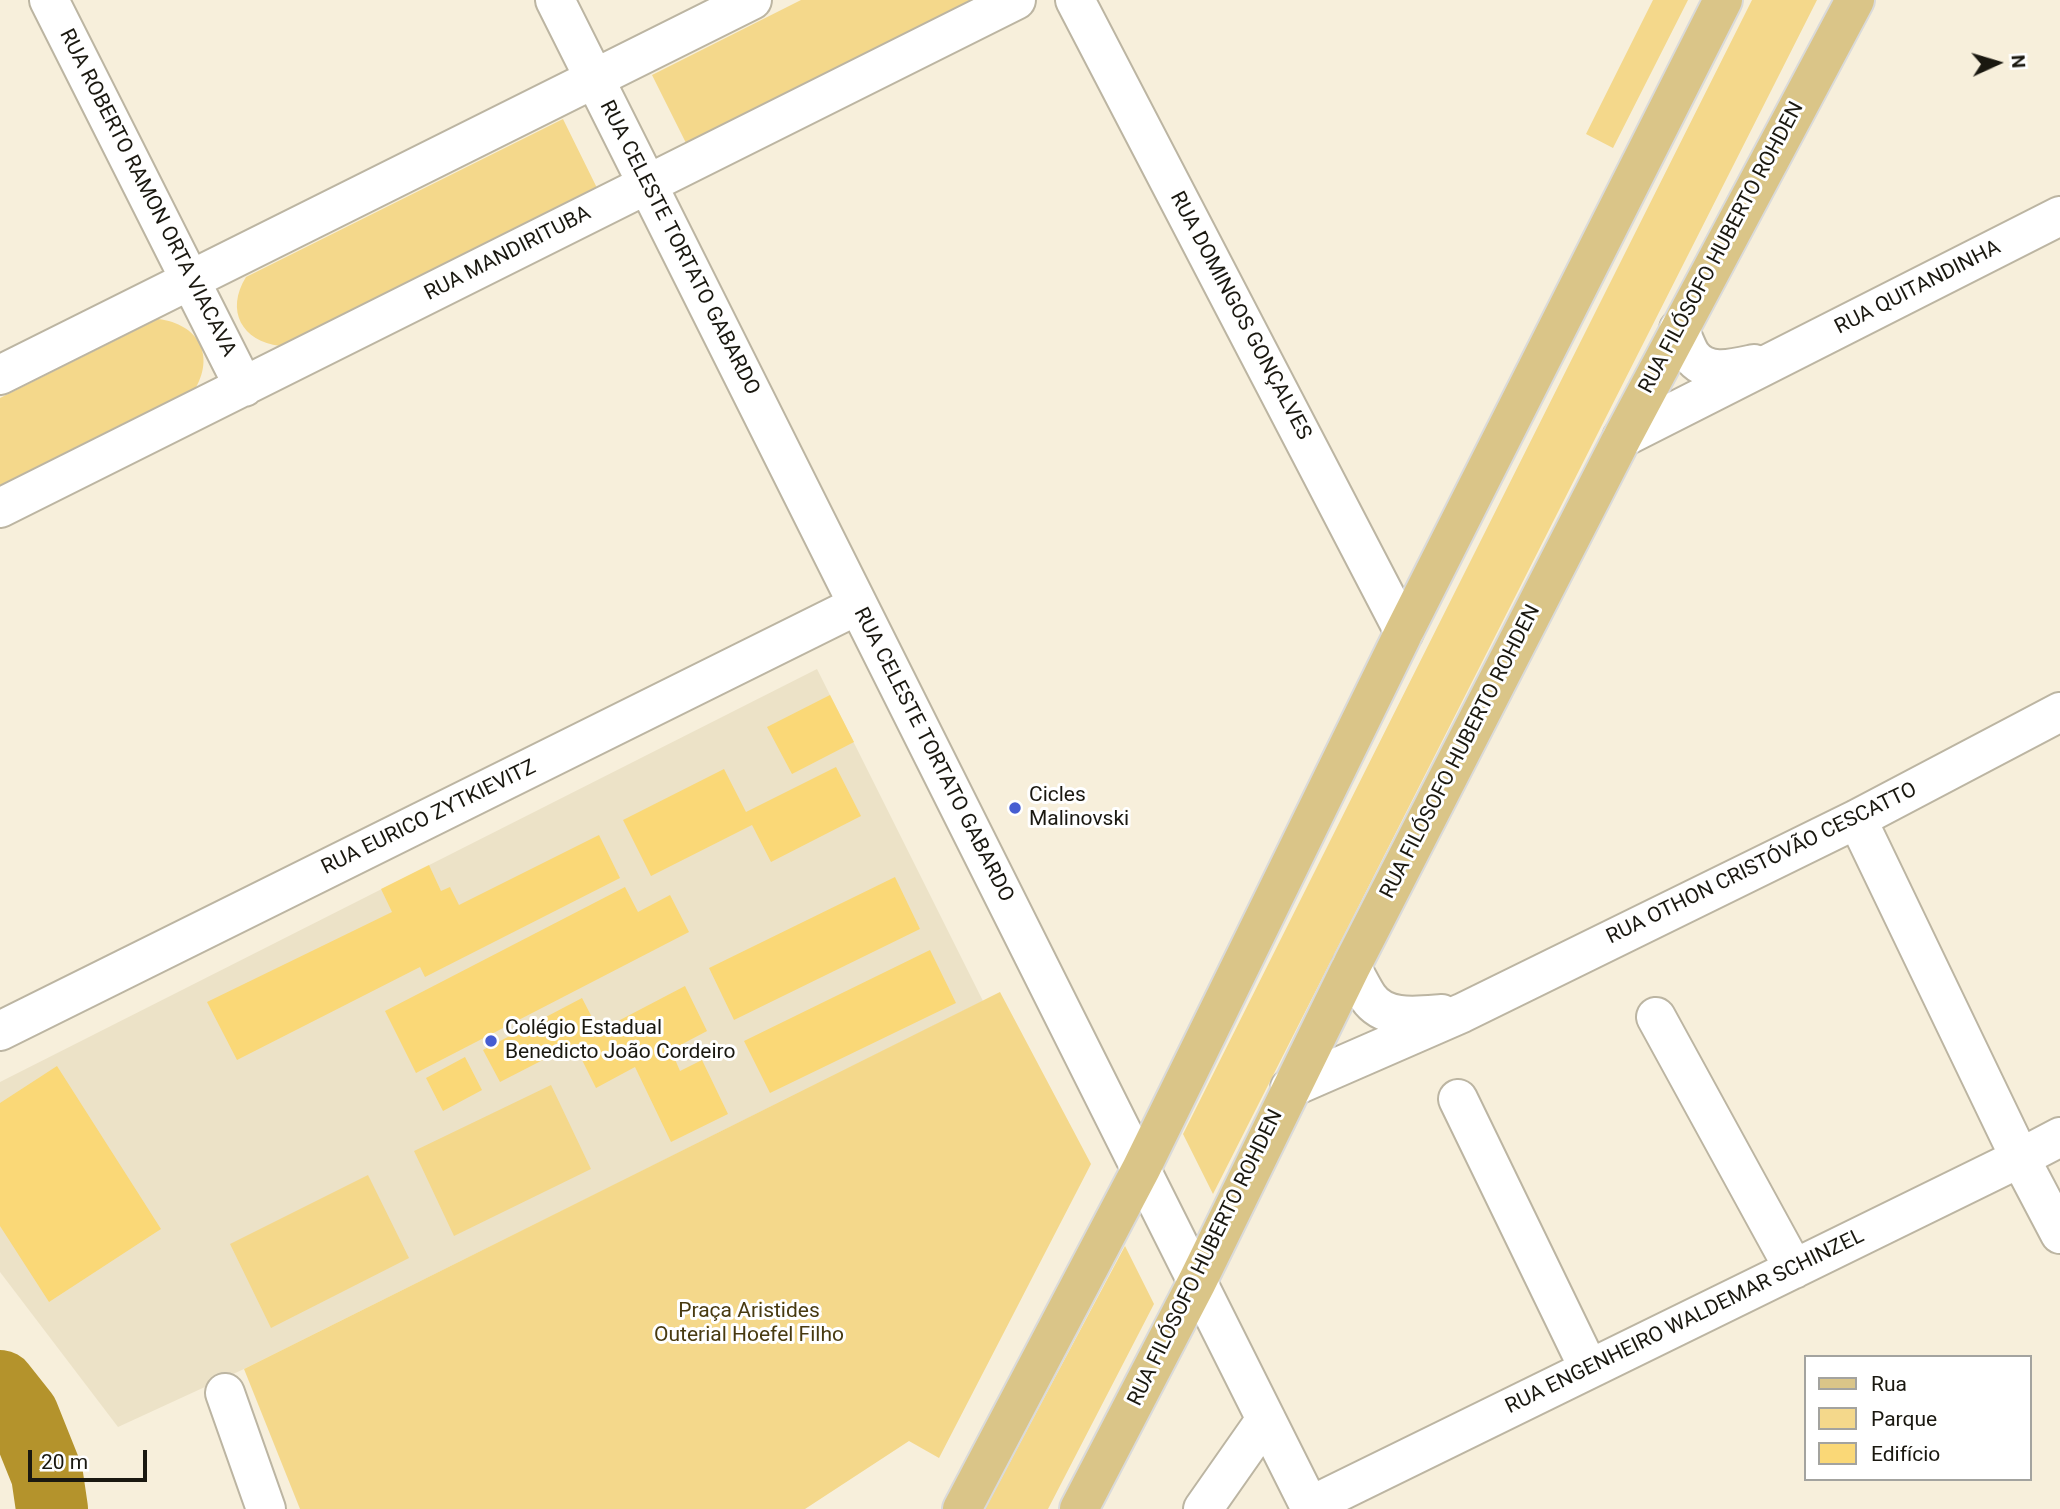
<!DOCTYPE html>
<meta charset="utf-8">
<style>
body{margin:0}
#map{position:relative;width:2060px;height:1509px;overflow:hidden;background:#f7efdb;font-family:Roboto,sans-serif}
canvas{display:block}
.legend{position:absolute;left:1804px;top:1355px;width:228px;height:126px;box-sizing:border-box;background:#fff;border:2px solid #a3a39f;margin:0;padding:9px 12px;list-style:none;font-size:21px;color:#1a1810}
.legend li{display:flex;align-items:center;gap:14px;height:35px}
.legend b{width:35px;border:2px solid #a3a39f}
.north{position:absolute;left:1962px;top:28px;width:70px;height:70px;-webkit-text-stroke:5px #fff;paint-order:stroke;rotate:86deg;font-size:19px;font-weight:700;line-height:28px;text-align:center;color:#1a1810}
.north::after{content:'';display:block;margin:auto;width:24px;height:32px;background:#1a1810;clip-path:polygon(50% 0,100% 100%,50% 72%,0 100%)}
.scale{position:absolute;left:28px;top:1450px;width:119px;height:32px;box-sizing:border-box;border:4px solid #1a1810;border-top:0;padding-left:9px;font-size:21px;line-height:24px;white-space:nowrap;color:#1a1810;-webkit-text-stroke:5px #fff;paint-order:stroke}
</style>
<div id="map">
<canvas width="2060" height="1509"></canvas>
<ul class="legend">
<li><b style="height:9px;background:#dac588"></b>Rua</li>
<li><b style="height:19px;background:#f4d88b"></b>Parque</li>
<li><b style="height:19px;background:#fad877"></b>Edifício</li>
</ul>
<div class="north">N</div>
<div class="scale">20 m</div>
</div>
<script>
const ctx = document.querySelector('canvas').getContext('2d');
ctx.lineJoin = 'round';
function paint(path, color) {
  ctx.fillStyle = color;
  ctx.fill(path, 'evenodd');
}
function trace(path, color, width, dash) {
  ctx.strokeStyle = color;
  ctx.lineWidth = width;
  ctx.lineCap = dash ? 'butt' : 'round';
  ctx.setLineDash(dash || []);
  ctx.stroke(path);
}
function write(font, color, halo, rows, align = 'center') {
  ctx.font = font + ' Roboto,sans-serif';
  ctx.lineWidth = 6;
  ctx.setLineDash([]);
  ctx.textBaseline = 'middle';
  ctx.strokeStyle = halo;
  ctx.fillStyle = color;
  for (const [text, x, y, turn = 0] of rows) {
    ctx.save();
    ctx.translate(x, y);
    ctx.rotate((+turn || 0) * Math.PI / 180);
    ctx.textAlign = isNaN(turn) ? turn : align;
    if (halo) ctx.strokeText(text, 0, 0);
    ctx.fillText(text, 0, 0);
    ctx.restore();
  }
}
paint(new Path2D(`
 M817 669 983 1001 244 1369 118 1427 0 1272V1082Z`), '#ece2c7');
paint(new Path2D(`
 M801 0H974L686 143 652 75Z
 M1653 0H1688L1613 148 1586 134Z
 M1752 0H1817L1213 1194 1183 1134Z
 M563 119 597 188 280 346C242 341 225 311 246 277Z
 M158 319C199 324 216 356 194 391L0 488V398Z
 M1000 992 1091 1164 939 1458 909 1441 805 1509H300L244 1369Z
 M551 1085 591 1169 454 1236 414 1151Z
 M368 1175 409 1258 271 1328 230 1244Z
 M1125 1246 1154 1304 1048 1509H985Z`), '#f4d88b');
trace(new Path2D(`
 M0 1386 23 1415 47 1475 52 1509`), '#b4932c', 72);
paint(new Path2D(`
 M830 695 854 742 792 774 767 727Z
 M836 767 861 816 771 862 752 825 651 876 623 820 724 769 746 812Z
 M599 835 620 878 425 977 420 967 237 1060 207 1002 392 912 381 889 429 865 441 891 450 887 459 905Z
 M895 877 920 929 734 1020 709 968Z
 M625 887 638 912 670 895 689 932 416 1073 385 1011Z
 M930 950 956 1003 770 1093 744 1041Z
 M685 986 707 1031 671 1050 680 1071 702 1060 728 1114 671 1142 635 1067 596 1088 574 1044 500 1082 483 1050 582 998 599 1031Z
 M465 1057 482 1090 443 1111 426 1078Z
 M57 1066 161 1229 49 1302 0 1226V1103Z`), '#fad877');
const minor = new Path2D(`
 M49 0 244 387
 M555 0 1311 1509
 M1075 0 1404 632
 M1679 329C1683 337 1686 347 1691 355 1706 376 1732 369 1754 364
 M0 375 752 0
 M1622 438 2060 216
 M0 508 1016 0
 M1857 819 2020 1158 2060 1234
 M1351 967C1357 977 1362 988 1368 997 1384 1021 1417 1016 1442 1014
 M1656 1017 1794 1269
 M0 1031 858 605
 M1290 1088 1462 1013 1857 819 2060 712
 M1458 1099 1589 1369
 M225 1393 266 1509
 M1310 1506 2020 1158 2060 1137
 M1203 1509 1266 1419`);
const major = new Path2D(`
 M962 1509 1141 1169 1404 632 1723 0
 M1079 1509 1197 1282 1351 967 1622 438 1855 0`);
trace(minor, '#bcb5a2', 42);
trace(major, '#dadad9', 42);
trace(minor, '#fff', 38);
trace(major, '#dac588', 38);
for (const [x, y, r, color] of [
 [1015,808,7,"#465dd1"],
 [491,1041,7,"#465dd1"]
]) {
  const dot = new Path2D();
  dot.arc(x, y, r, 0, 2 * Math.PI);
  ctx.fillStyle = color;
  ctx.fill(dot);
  trace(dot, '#fff', 2.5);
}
write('21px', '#1a1810', '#fff', [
 ["RUA ROBERTO RAMON ORTA VIACAVA",147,193,63],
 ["RUA CELESTE TORTATO GABARDO",679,248,63],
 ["RUA FILÓSOFO HUBERTO ROHDEN",1722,248,-62],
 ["RUA MANDIRITUBA",508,254,-27],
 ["RUA QUITANDINHA",1918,288,-27],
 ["RUA DOMINGOS GONÇALVES",1240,316,62],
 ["RUA FILÓSOFO HUBERTO ROHDEN",1461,752,-63],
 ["RUA CELESTE TORTATO GABARDO",933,755,63],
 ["RUA EURICO ZYTKIEVITZ",429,818,-26],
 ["RUA OTHON CRISTÓVÃO CESCATTO",1762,864,-26],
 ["RUA FILÓSOFO HUBERTO ROHDEN",1206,1258,-64],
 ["RUA ENGENHEIRO WALDEMAR SCHINZEL",1685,1322,-26]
]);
write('21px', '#1a1810', '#fff', [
 ["Cicles",1029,796],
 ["Malinovski",1029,820],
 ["Colégio Estadual",505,1029],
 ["Benedicto João Cordeiro",505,1053]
], 'left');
write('21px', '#483a10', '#fff', [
 ["Praça Aristides",749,1312],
 ["Outerial Hoefel Filho",749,1336]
]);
</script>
